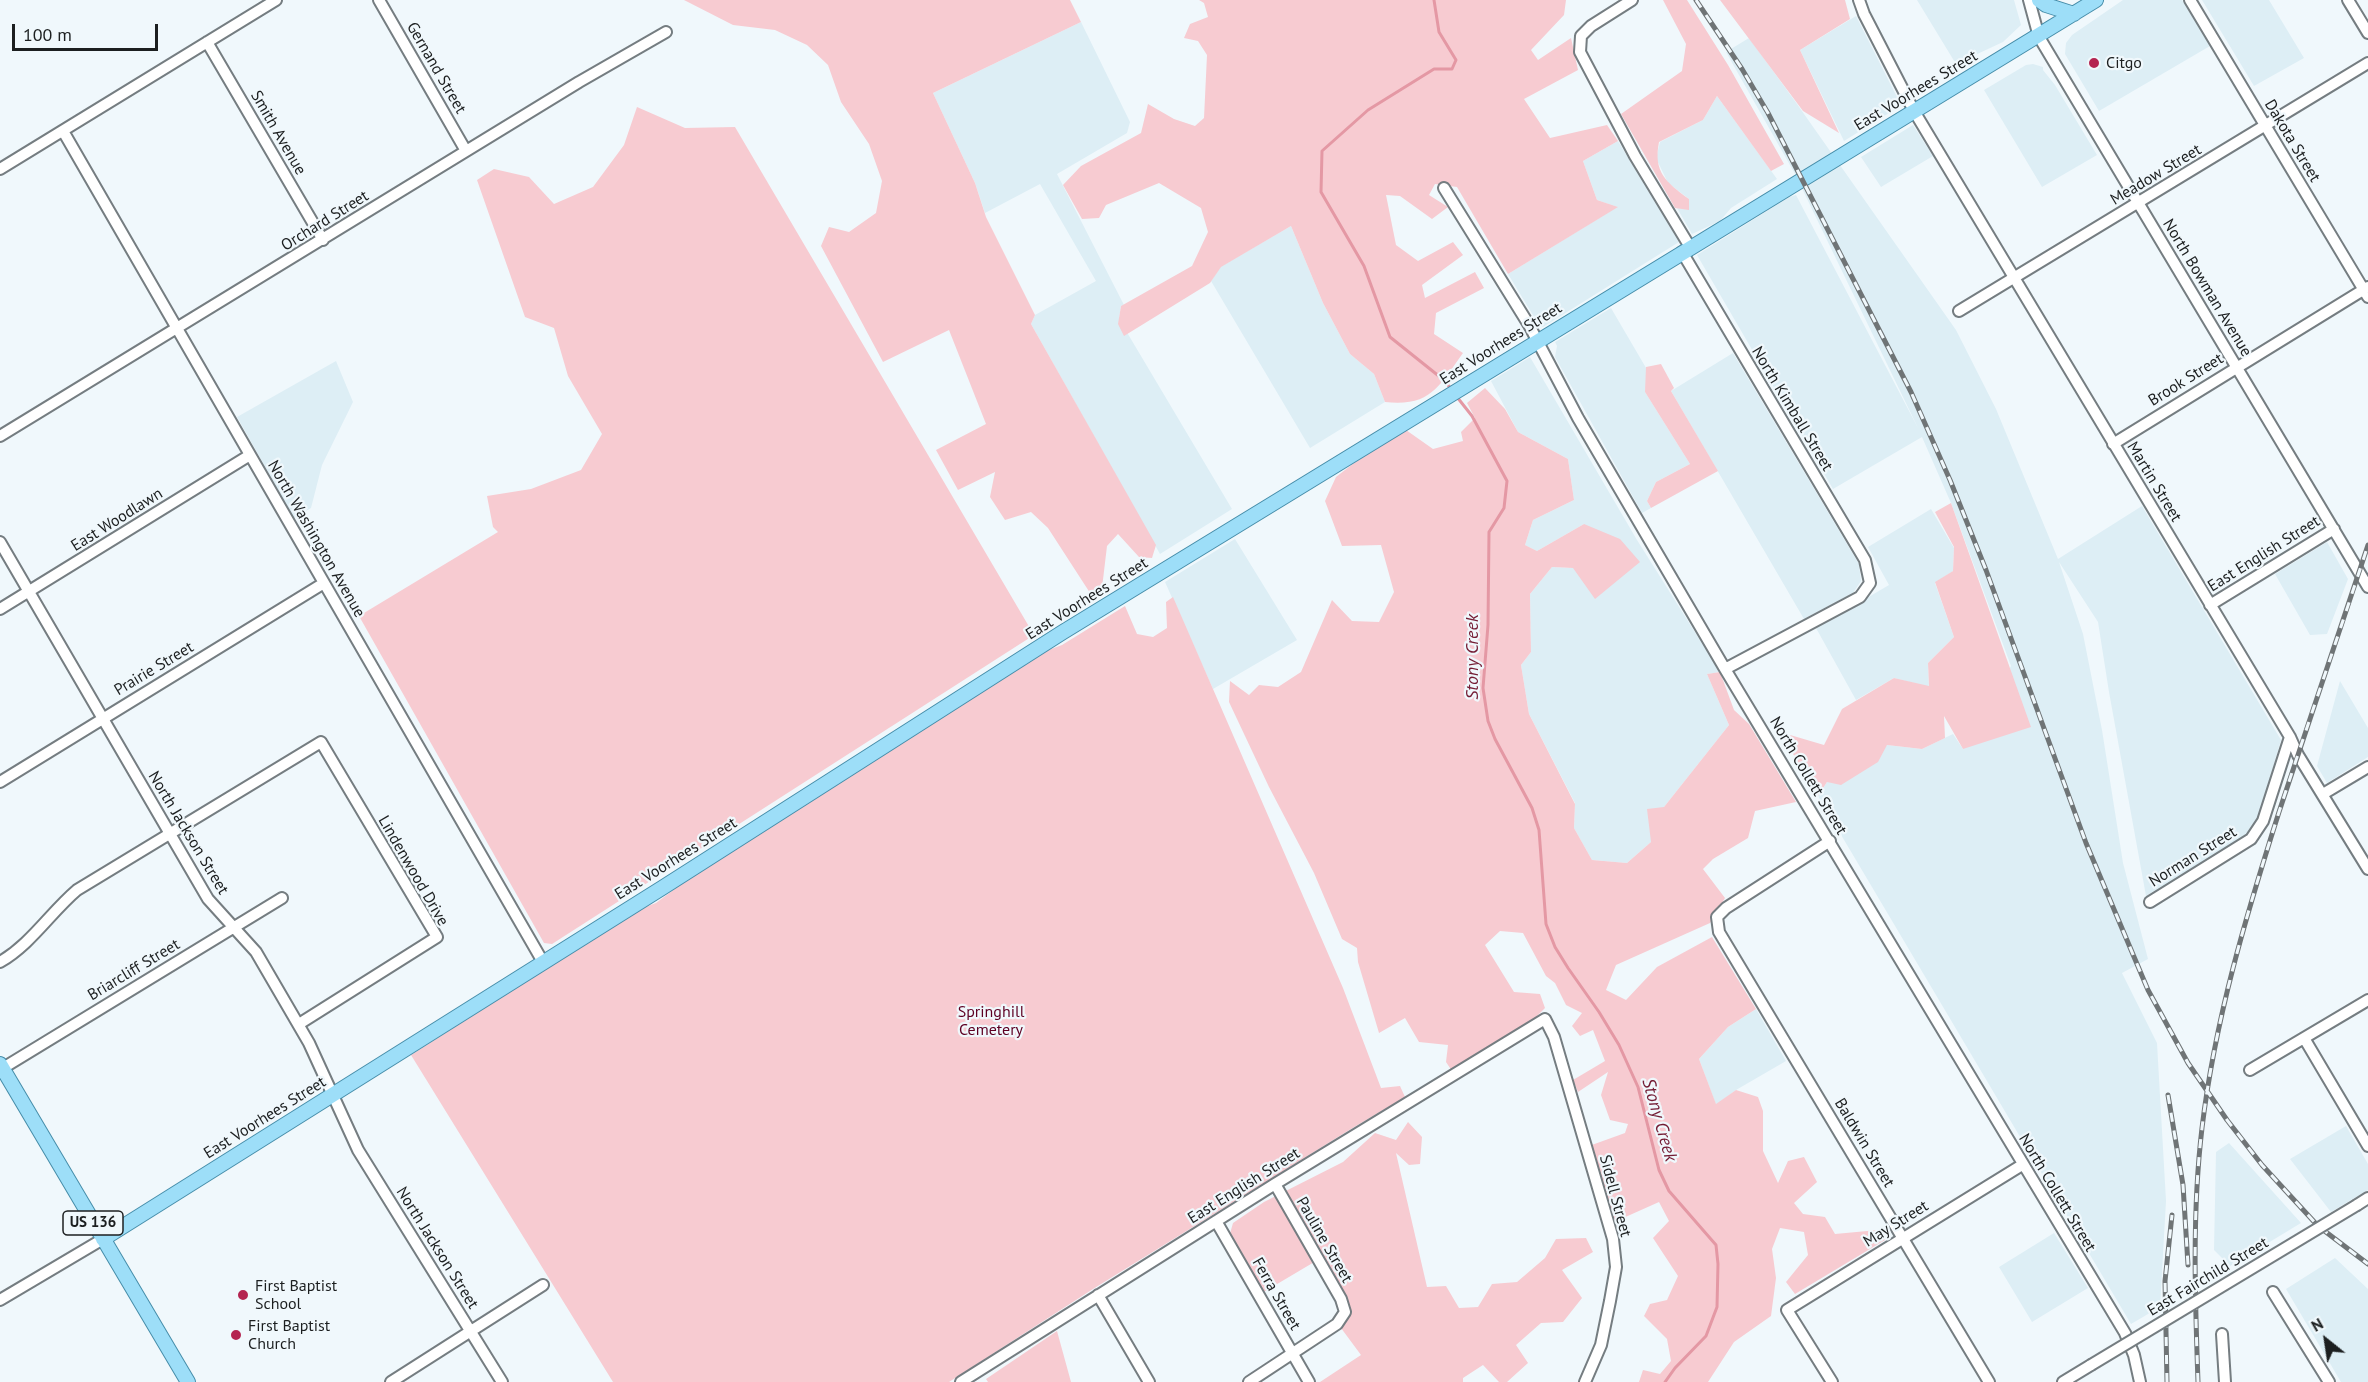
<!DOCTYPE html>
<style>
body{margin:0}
#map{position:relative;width:2368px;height:1382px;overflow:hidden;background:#f0f8fc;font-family:"PT Sans",sans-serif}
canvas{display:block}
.north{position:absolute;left:2296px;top:1310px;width:60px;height:60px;-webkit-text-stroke:4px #f0f8fc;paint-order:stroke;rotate:330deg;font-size:16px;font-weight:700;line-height:24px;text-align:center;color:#1c1f20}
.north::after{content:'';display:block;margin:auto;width:21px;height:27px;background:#1c1f20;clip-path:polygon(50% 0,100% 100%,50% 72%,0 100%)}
.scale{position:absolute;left:12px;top:24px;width:146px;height:27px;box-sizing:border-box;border:3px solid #1c1f20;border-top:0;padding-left:8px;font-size:18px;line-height:21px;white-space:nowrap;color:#1c1f20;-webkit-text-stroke:4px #f0f8fc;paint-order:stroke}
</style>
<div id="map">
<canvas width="2368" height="1382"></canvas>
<div class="north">N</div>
<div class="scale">100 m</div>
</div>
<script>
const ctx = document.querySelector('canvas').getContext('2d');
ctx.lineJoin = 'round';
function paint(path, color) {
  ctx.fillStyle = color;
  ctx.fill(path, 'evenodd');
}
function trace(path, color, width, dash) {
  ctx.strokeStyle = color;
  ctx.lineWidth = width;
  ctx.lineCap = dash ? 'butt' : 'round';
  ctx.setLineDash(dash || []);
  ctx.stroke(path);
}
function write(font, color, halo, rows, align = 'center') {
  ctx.font = font + ' "PT Sans",sans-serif';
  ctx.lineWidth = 4.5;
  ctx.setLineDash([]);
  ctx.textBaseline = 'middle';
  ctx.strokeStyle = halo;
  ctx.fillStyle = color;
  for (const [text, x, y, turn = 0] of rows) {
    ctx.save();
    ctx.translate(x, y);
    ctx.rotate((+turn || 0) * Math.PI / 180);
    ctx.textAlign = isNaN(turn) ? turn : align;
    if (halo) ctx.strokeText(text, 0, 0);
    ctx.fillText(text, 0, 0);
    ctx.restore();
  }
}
paint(new Path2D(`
 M1917 0H2014L2021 25 2003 42 1973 56 1959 69Z
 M2123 0H2182L2210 46 2099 111 2065 54 2066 43 2072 35Z
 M2202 0H2269L2304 58 2254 86Z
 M1856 16 1897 97V108L1844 141 1800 50Z
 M1081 22 1130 122 1127 133 1057 174 1124 305 1121 306 1119 319 1232 509 1160 554 1031 324 1035 315 1096 281 1040 184 985 213 975 183 933 93Z
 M1749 38 1797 104 1956 330 1996 409 2058 559 2142 506 2281 740 2257 823 2247 834 2146 896 2109 692 2098 622 2059 562 2083 634 2102 730 2123 863 2148 959 2122 973 2157 1043 2166 1201 2160 1307 2131 1324 1818 796 1827 782 1887 745 1922 749 1953 734 1963 749 2011 666 1951 503 1922 437 1833 489 1697 255 1789 197 1796 195 1918 428 1795 174 1726 52Z
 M2033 64 2043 67V70L2055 85 2097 155 2042 187 1984 90 2026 65Z
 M1717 96 1777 179 1731 208 1720 221 1692 234 1677 208 1689 209V199L1668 183 1656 158 1660 142 1703 120Z
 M1913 125 1933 156 1881 187 1861 157Z
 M1618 141 1679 242 1543 327 1539 325 1508 274 1617 207 1597 200 1583 161Z
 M1291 226 1323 303 1350 354 1374 374 1385 402 1310 448 1211 281 1220 267Z
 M1611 308 1649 373 1645 392 1690 464 1656 482 1647 501 1651 508 1642 513 1555 357 1557 346 1555 342Z
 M1733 353 1859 564 1861 581 1853 593 1804 619 1671 391Z
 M1530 357 1637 540 1720 672 1707 674 1729 725 1664 807 1651 842 1627 863 1592 860 1574 828 1575 803 1529 714 1521 665 1531 652 1530 594 1552 567 1573 568 1584 524 1537 551 1525 545 1533 520 1574 500 1568 459 1518 432 1491 381Z
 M336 361 353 402 322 465 311 508 294 518 237 417Z
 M1931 509 1954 548 1953 571 1935 583 1954 637 1928 663 1929 687 1894 678 1856 700 1816 628 1889 585 1868 547Z
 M1235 539 1297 640 1213 689 1165 582Z
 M2327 542 2348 579 2327 634 2310 635 2275 574Z
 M2340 681 2368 728V757L2327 783 2317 766Z
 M1756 1009 1786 1061 1736 1090 1716 1105 1699 1059 1728 1027Z
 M2346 1126 2368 1164V1190L2331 1212 2290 1159Z
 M2229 1143 2301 1223 2230 1266 2214 1250 2216 1152Z
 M2054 1233 2088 1288 2032 1322 1999 1267Z
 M2335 1258 2368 1289V1382H2341L2286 1289Z`), '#ddeef5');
paint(new Path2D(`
 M684 0H1070L1081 22 933 93 975 183 986 217 1035 315 1031 324 1156 545 1152 558 1139 557 1118 534 1107 546 1102 588 1092 596 1048 528 1031 512 1005 520 990 497 995 472 958 490 936 450 986 424 949 330 883 362 821 246 829 227 849 232 876 213 882 181 869 144 841 102 828 65 807 45 775 30 733 25Z
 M1199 0H1566L1564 15 1531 50 1538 60 1571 38 1578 70 1524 99 1550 138 1607 125 1618 141 1583 161 1597 200 1618 207 1508 274 1457 187 1435 184 1429 195 1448 207 1432 219 1400 196 1386 195 1396 245 1418 261 1453 242 1463 255 1422 285 1425 298 1475 272 1484 288 1436 313 1434 334 1463 353C1439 386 1431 407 1385 402L1374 374 1350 354 1323 303 1291 226 1221 267 1210 283 1124 336 1118 324 1121 306 1192 266 1208 232 1201 208 1159 183 1106 205 1099 218 1082 219 1063 185 1081 166 1141 133 1148 104 1174 119 1195 126 1204 118 1207 55 1198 41 1184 38 1190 24 1208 17 1204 3Z
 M1663 0H1687L1728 65 1784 164 1771 171 1717 96 1703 120 1659 142C1653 172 1666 182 1689 199V210L1675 208 1621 114 1682 71 1686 44Z
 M1720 0H1845L1850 19 1800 50 1839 133 1803 111Z
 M637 107 685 128 735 127 1034 635 552 944 544 943 359 616 498 532 493 527 487 496 531 489 581 470 602 434 568 376 554 328 525 317 477 180 494 169 529 177 554 204 593 187 624 145Z
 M1661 364 1674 388 1671 391 1718 471 1651 508 1647 501 1656 482 1690 464 1645 392 1646 367Z
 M1485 388 1505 409 1518 432 1568 459 1574 500 1533 520 1525 545 1537 551 1584 524 1620 539 1640 562 1595 599 1573 568 1552 567 1530 594 1531 652 1521 665 1529 714 1575 804 1574 828 1592 860 1627 863 1651 842 1647 809 1664 807 1729 725 1707 674 1720 672 1734 710 1749 724 1796 802 1755 811 1748 838 1713 859 1703 869 1725 898 1710 923 1616 965 1606 990 1626 1000 1657 967 1712 937 1756 1009 1728 1027 1699 1059 1716 1104 1736 1090 1758 1097 1763 1111V1151L1778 1183 1788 1161 1804 1157 1817 1182 1794 1203 1803 1214 1825 1217 1835 1234 1878 1230 1885 1240 1795 1294 1786 1282 1808 1255 1804 1232 1780 1228 1772 1249 1776 1278 1771 1316 1734 1342 1708 1382H1639L1643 1370 1660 1374 1671 1361 1667 1339 1644 1316 1650 1304 1667 1300 1678 1276 1653 1238 1669 1221 1659 1202 1612 1223 1589 1146 1625 1133 1628 1124 1610 1120 1601 1095 1608 1072 1578 1092 1573 1080 1605 1061 1593 1030 1580 1036 1572 1026 1582 1013 1566 1005 1555 983 1546 976 1523 933 1500 931 1485 945 1514 992 1540 994 1545 1008 1531 1022 1452 1071 1446 1062 1448 1045 1419 1042 1405 1018 1379 1033 1358 962 1357 948 1342 939 1314 873 1269 787 1229 702 1230 681 1249 695 1259 685 1278 687 1301 672 1332 600 1352 621 1379 622 1394 592 1381 545 1342 546 1325 501 1336 477 1354 463 1406 430 1433 449 1463 441 1461 432 1475 418 1467 403Z
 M1951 503 2031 727 1963 749 1944 716 1945 738 1922 749 1887 745 1878 762 1841 785 1827 782 1818 796 1780 732 1824 745 1842 709 1894 678 1929 686 1928 663 1954 637 1935 582 1953 571 1954 547 1935 512Z
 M1173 597 1343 988 1381 1088 1400 1086 1405 1097 1351 1129 1093 1289 949 1382H613L411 1055 640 909 656 903 692 876 1046 651 1062 645 1125 606 1137 634 1153 637 1167 628 1166 602Z
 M1408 1122 1422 1137 1420 1164 1409 1165 1396 1153 1427 1287 1446 1286 1459 1308 1478 1307 1492 1284 1517 1282 1545 1258 1556 1239 1586 1238 1593 1252 1562 1270 1582 1298 1563 1322 1541 1323 1516 1345 1528 1363 1507 1382H1499L1483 1365 1463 1378V1382H1320L1361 1355 1341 1328 1350 1306 1321 1258 1262 1293 1229 1237 1233 1223 1264 1202 1343 1162 1375 1133 1396 1140Z
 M1057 1331 1071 1382H988L986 1379Z`), '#f7cbd1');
trace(new Path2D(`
 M1434 0 1439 32 1456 60 1452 69H1434L1368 110 1322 151 1321 192 1364 266 1390 337 1445 381 1451 389
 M1457 397 1472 416 1507 481 1504 508 1489 532 1488 625 1483 688 1488 721 1495 739 1532 808 1539 830 1546 924 1555 947 1568 968 1599 1012 1619 1045 1638 1087 1659 1170 1669 1191 1716 1245 1718 1264 1717 1307 1706 1336 1675 1368 1665 1382`), '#e498a4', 3);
const minor = new Path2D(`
 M379 0 466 151
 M1632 0 1591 26 1581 36 1580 52 1635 156 1690 247
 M1859 0 1864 14 1914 111 2290 737 2298 755 2368 869
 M2029 0 2039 37 2368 587
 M2190 0 2368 297
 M2348 0 2368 33
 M207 42 323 240
 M63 131 543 962
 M0 169 276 0
 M1444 188 1529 325 1578 418 1725 669 2125 1333 2134 1355 2140 1382
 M1682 252 1865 560 1870 583 1860 597 1725 669
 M1959 311 2368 63
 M0 436 579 82 666 32
 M2113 444 2368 287
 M0 542 208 899 256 952 309 1043 358 1150 502 1382
 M2210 605 2334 529
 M0 609 250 455
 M0 782 324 583
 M2323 794 2368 767
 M1830 841 1726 908 1717 917 1719 932 1989 1382
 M2150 902 2251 839 2263 821 2290 737
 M0 962C31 944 50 913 77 890L321 742 437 937 299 1024
 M2304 1038 2368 1146
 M3 1068 282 898
 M2250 1070 2368 1000
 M2357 1205 2368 1198
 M1216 1221 1309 1382
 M2273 1292 2329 1382
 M1098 1295 1149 1382
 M0 1300 103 1239
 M2222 1334 2225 1382
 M391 1382 543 1285
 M961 1382 1275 1184 1545 1019 1554 1037 1613 1239 1616 1267 1610 1301 1601 1345 1585 1382
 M1249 1382 1337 1324 1345 1312 1341 1299 1275 1184
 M1832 1382 1787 1310 2022 1165
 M2063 1382 2091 1365`);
const major = new Path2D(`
 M2039 0 2046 5 2074 14
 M0 1064 188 1382
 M103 1239 662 888 1063 632 2096 0`);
trace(minor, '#757d81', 14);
trace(major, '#468da9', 16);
trace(minor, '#fff', 10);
trace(major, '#9ddef8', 14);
const rail = new Path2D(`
 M1696 0 1742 69 1768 113 1911 392 1950 480 1986 570 2086 843 2148 990 2188 1063 2227 1120 2262 1165 2318 1226 2368 1264
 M2168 1095 2183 1185 2188 1265
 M2167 1382 2165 1281 2172 1215
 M2198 1382C2195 1298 2192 1212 2202 1128 2215 1019 2246 916 2279 812 2308 723 2339 634 2368 545`);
trace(rail, '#6f7476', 5);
trace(rail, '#f0f8fc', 3, [9]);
const minorBridge = new Path2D(`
 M2091 1365 2357 1205`);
trace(minorBridge, '#757d81', 14, []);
trace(minorBridge, '#fff', 10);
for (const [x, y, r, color] of [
 [2094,63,6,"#b42450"],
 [243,1295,6,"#b42450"],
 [236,1335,6,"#b42450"]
]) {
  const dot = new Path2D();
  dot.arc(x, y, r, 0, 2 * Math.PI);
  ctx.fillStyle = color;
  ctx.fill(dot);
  trace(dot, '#f0f8fc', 2);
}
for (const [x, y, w] of [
 [93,1223,60]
]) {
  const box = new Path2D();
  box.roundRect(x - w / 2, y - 12, w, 24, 4.5);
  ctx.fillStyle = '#f0f8fc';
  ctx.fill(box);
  trace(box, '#1c1f20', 1.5);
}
write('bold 15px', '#1c1f20', null, [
 ["US 136",93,1223]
]);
write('16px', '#1c1f20', '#f0f8fc', [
 ["Citgo",2106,63],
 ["First Baptist",255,1286],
 ["School",255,1304],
 ["First Baptist",248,1326],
 ["Church",248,1344]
], 'left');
write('16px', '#1c1f20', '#f0f8fc', [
 ["Gernand Street",436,68,60],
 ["East Voorhees Street",1916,91,-31],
 ["Smith Avenue",278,133,60],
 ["Dakota Street",2292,141,59],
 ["Meadow Street",2156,175,-31],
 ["Orchard Street",325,221,-32],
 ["North Bowman Avenue",2207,288,59],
 ["East Voorhees Street",1501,344,-32],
 ["Brook Street",2186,380,-32],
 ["North Kimball Street",1792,409,59],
 ["Martin Street",2154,482,59],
 ["East Woodlawn",117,520,-32],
 ["North Washington Avenue",316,539,60],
 ["East English Street",2264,554,-32],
 ["East Voorhees Street",1087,599,-32],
 ["Prairie Street",154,669,-31],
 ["North Collett Street",1808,776,59],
 ["North Jackson Street",188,833,59],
 ["Norman Street",2193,857,-32],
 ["East Voorhees Street",676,859,-32],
 ["Lindenwood Drive",413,871,60],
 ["Briarcliff Street",134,970,-31],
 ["East Voorhees Street",265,1118,-32],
 ["Baldwin Street",1864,1143,59],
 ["East English Street",1244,1186,-32],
 ["North Collett Street",2057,1193,59],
 ["Sidell Street",1615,1196,75],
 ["May Street",1896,1224,-32],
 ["Pauline Street",1324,1240,60],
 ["North Jackson Street",437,1248,58],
 ["East Fairchild Street",2208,1277,-31],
 ["Ferra Street",1276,1294,60]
]);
write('16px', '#5e0023', '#f0f8fc', [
 ["Springhill",991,1012],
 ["Cemetery",991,1030]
]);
write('italic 18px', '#741c34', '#f0f8fc', [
 ["Stony Creek",1473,657,-90],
 ["Stony Creek",1659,1120,74]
]);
</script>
